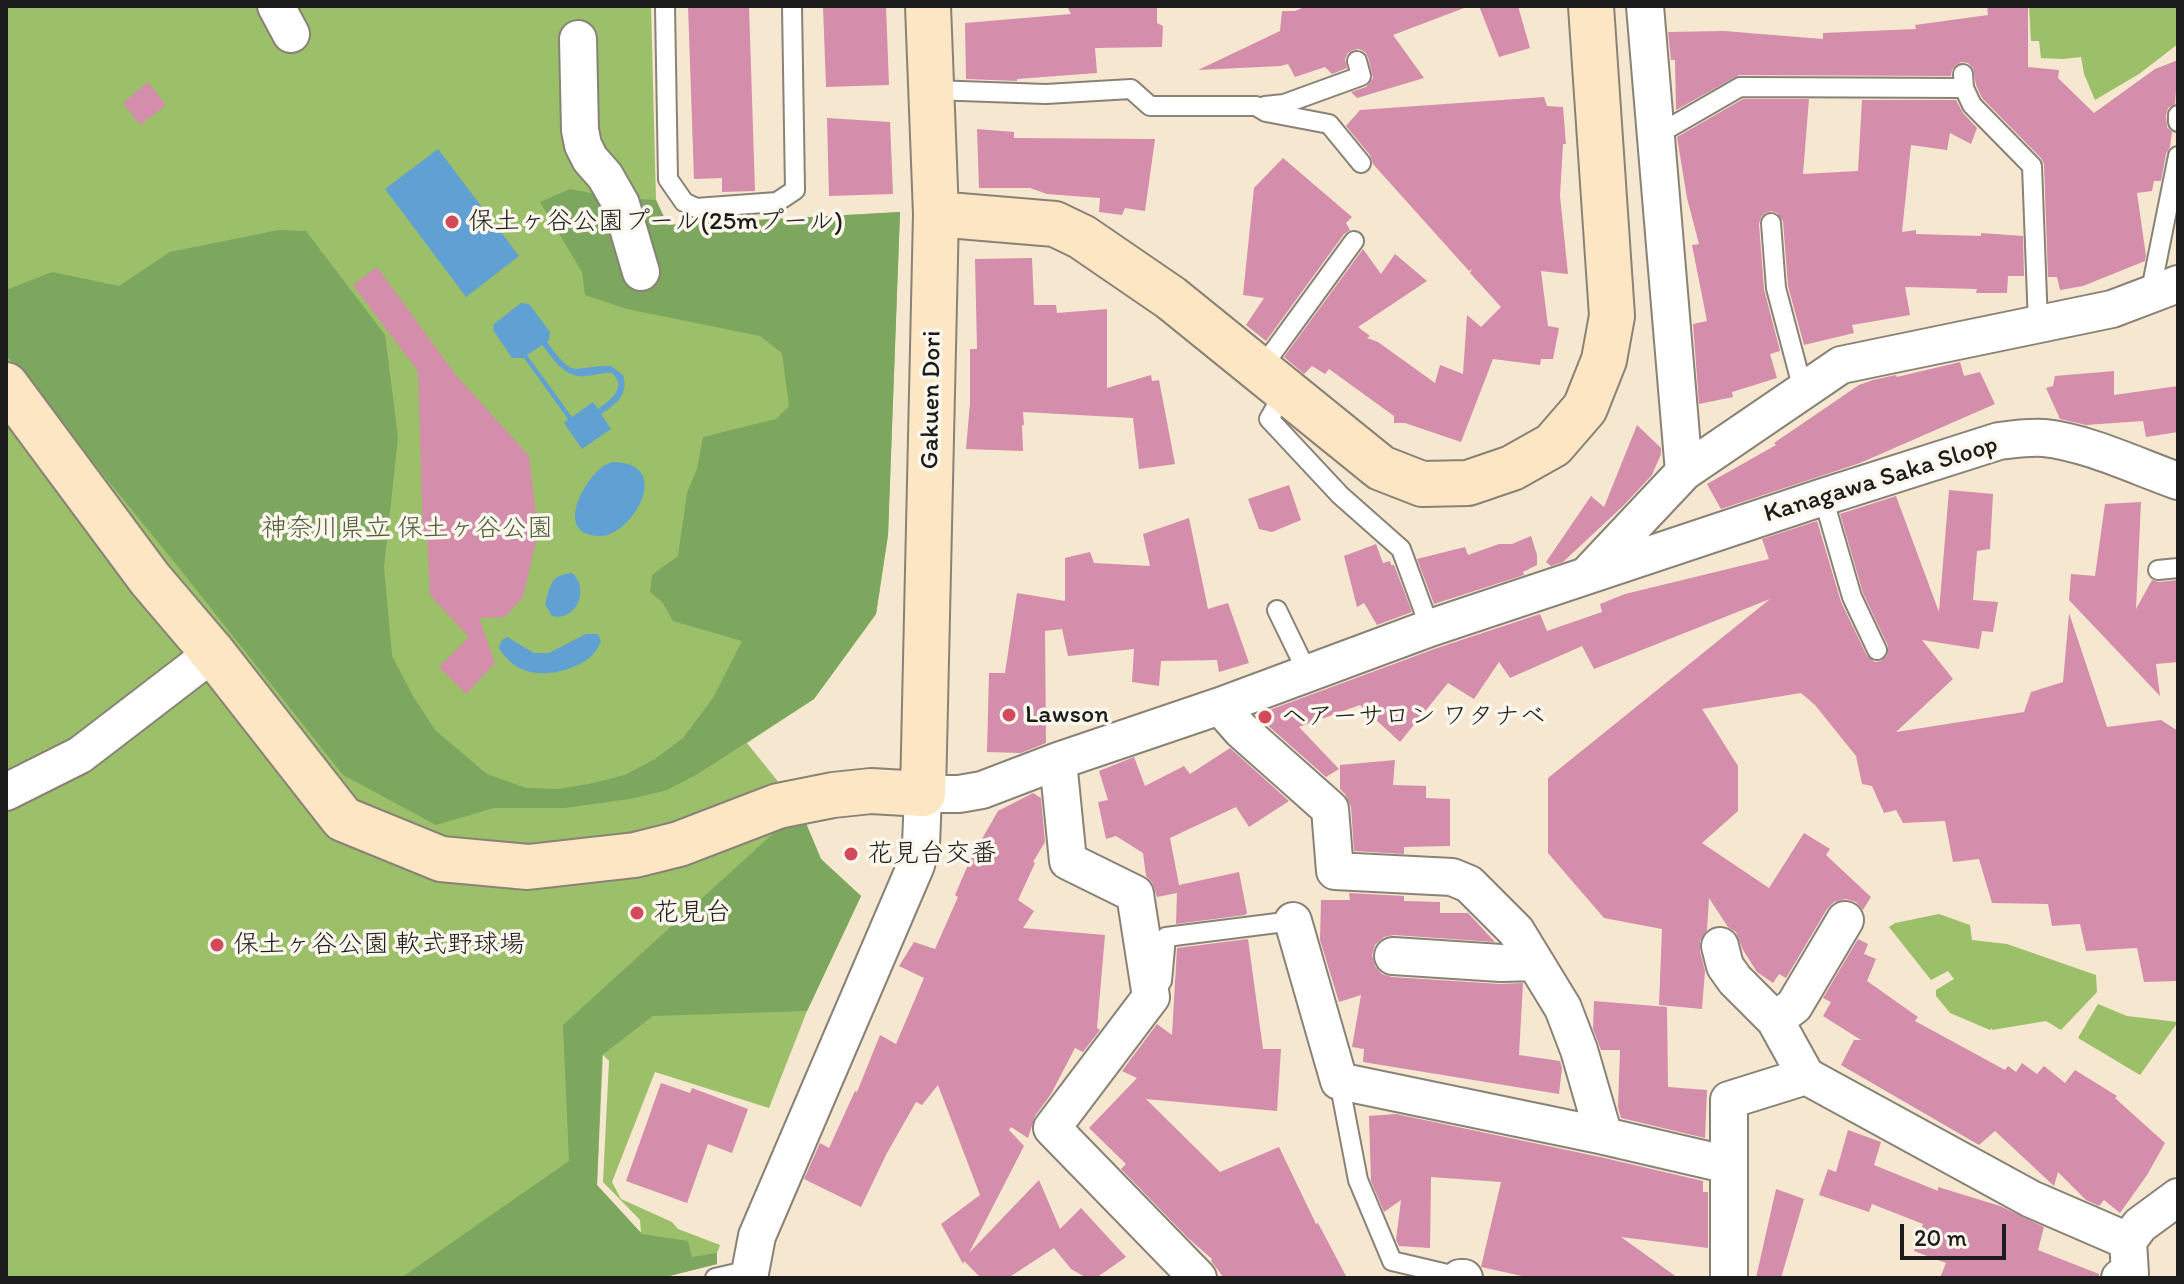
<!DOCTYPE html>
<meta charset="utf-8">
<style>
body{margin:0}
#map{position:relative;width:2184px;height:1284px;overflow:hidden;background:#f6e7d0;font-family:Itim,sans-serif}
canvas{display:block}
.frame{position:absolute;inset:0;border:8px solid #1c1c1c;pointer-events:none}
.scale{position:absolute;left:1900px;top:1224px;width:106px;height:36px;box-sizing:border-box;border:4px solid #1c1c1c;border-top:0;padding-left:10px;font-size:24px;line-height:28px;white-space:nowrap;color:#1c1c1c;-webkit-text-stroke:6px #fbf7ec;paint-order:stroke}
</style>
<div id="map">
<canvas width="2184" height="1284"></canvas>
<div class="frame"></div>
<div class="scale">20 m</div>
</div>
<script>
const ctx = document.querySelector('canvas').getContext('2d');
ctx.lineJoin = 'round';
function paint(path, color) {
  ctx.fillStyle = color;
  ctx.fill(path, 'evenodd');
}
function trace(path, color, width, dash) {
  ctx.strokeStyle = color;
  ctx.lineWidth = width;
  ctx.lineCap = dash ? 'butt' : 'round';
  ctx.setLineDash(dash || []);
  ctx.stroke(path);
}
function write(font, color, halo, rows, align = 'center') {
  ctx.font = font + ' Itim,"Klee One",sans-serif';
  ctx.lineWidth = 7;
  ctx.setLineDash([]);
  ctx.textBaseline = 'middle';
  ctx.strokeStyle = halo;
  ctx.fillStyle = color;
  for (const [text, x, y, turn = 0] of rows) {
    ctx.save();
    ctx.translate(x, y);
    ctx.rotate((+turn || 0) * Math.PI / 180);
    ctx.textAlign = isNaN(turn) ? turn : align;
    if (halo) ctx.strokeText(text, 0, 0);
    ctx.fillText(text, 0, 0);
    ctx.restore();
  }
}
paint(new Path2D(`
 M6 6H651L656 200 667 225 900 212 888 535 876 614 814 699 747 743 800 809 821 859 861 896 807 1011 769 1108 655 1072 612 1182 621 1199 672 1222 678 1229 720 1245 717 1253V1264L661 1278H6ZM603 1055 609 1061 603 1182 640 1220 641 1233 597 1185Z
 M2029 6H2178V44L2139 74 2095 100 2084 74 2081 57 2063 59 2041 58 2039 41H2031Z
 M1939 914 1970 925 1972 940 2007 944 2096 975 2097 992 2061 1030 2046 1021 1992 1030V1028L1990 1030 1950 1013 1936 996V990L1954 979 1948 971 1931 980 1889 927 1895 923Z
 M2098 1004 2127 1016 2178 1022 2140 1075 2078 1038Z`), '#9cbf6a');
paint(new Path2D(`
 M570 189 616 198 656 200 668 225 900 212 888 535 876 614 814 699 696 775 667 790 630 799 564 808H494L436 825 343 775 179 568 6 355V290L52 272 119 286 170 252 279 230 306 231 385 335 398 437 384 567 392 656 413 696 435 730 487 774 526 788 558 789 589 784 625 775 655 759 683 738 713 698 742 641 673 621 663 603 650 592 652 575 678 556 687 493 697 469 703 437 776 419 789 406 782 353 760 336 627 309 585 295 582 272 540 202Z
 M800 809 821 859 861 896 807 1011 653 1016 602 1055 597 1185 642 1234 688 1241 692 1257 717 1253V1264L661 1278H401L569 1161 563 1025Z`), '#7da65e');
paint(new Path2D(`
 M438 149 519 256 466 297 385 189Z
 M521 303 529 304 550 332 549 340 547 342C577 382 569 365 611 366L623 375C629 395 616 404 601 414L611 429 582 449 564 423 568 419 524 358H512L493 330 494 324ZM542 345C554 360 565 379 587 376 596 375 603 372 612 373 628 388 610 400 598 409L593 402 572 417 527 355Z
 M613 462C676 463 631 537 600 536 554 535 582 483 602 467 602 466 612 462 613 462Z
 M572 573C590 588 577 622 552 616L545 604C551 585 550 575 572 573Z
 M586 634H598L601 641C595 657 584 663 568 669 541 678 514 674 499 648L501 641 507 637 534 653H549Z`), '#61a0d3');
paint(new Path2D(`
 M688 6H749L755 191 722 192V178L694 179Z
 M823 6H886L889 85 826 87Z
 M1067 6H1157V23L1163 26 1162 47 1095 48 1097 73 1017 79V81L966 79 965 23 1071 14Z
 M1307 6H1463L1464 8 1393 35 1424 78 1357 98 1351 92 1366 87 1373 78 1368 57 1365 52 1359 49 1353 50 1348 53 1345 59 1347 68 1332 74 1325 67 1295 77 1288 64 1280 66 1198 70 1280 31 1282 11H1295Z
 M1479 6H1518L1530 48 1499 57Z
 M1987 6H2028V67L2059 70 2058 78 2094 113 2155 69 2178 60 2175 104 2168 108 2166 115 2167 127 2172 132 2170 147 2166 154 2161 181H2154L2152 191 2137 193 2146 256 2145 261 2083 286 2060 290 2057 277H2048L2044 164 2041 158 1982 98 1976 85 1973 68 1968 63 1961 62 1956 65 1952 70 1951 76 1739 75 1676 110 1675 60H1671L1668 32 1724 31 1823 39V33L1916 29 1915 25 1988 15Z
 M148 82 166 105 140 125 123 103Z
 M1544 97 1547 106 1563 107 1566 144H1563L1560 196 1568 274 1541 271 1548 326 1559 328 1553 359H1541L1540 365 1493 359 1461 442 1405 423H1394V416L1329 369 1325 374 1312 366 1304 374 1284 357 1363 249 1381 274 1395 254 1427 281 1358 327 1370 336 1367 338 1378 342 1435 383 1440 365 1463 374 1467 315 1481 327 1501 307 1470 273 1472 269 1469 271 1373 164 1370 155 1346 126 1360 110Z
 M1743 99H1809L1803 174 1858 171 1862 100H1956L1963 113 1977 128 1971 144 1950 133 1947 150 1911 145 1902 232 1916 230V234L1981 236V233L2023 236 2024 276H2008L2007 293H1976L1977 289 1905 287 1910 315 1852 325 1854 333 1804 345 1788 286 1783 221 1777 213 1771 211 1765 213 1761 217 1759 224 1764 289 1780 351 1770 354 1777 378 1732 392 1733 397 1699 404 1693 324 1707 321 1692 245 1699 244 1687 198 1677 137Z
 M827 118 890 122 893 194 829 196Z
 M977 129 1014 132V138L1155 139 1145 211 1125 208 1122 215 1099 212 1100 198 1047 194 1030 188H979Z
 M1283 158 1352 217 1346 223 1350 230 1344 234 1266 341 1246 325 1264 298 1243 295 1254 188Z
 M1032 258 1034 305H1056L1057 313 1107 309V388L1151 375 1152 381 1159 380 1175 464 1139 469 1133 418 1023 412 1024 425H1022L1023 451 966 449 970 403V349H977L975 259Z
 M377 267 455 374 529 456 538 533 523 597 505 617 479 618 496 666 494 664 466 694 439 667 469 637 430 595 427 533 423 534 418 371 353 285Z
 M1960 362 1964 376 1980 372 1995 404 1860 463 1721 509 1707 484 1776 445 1774 443 1859 385 1873 380 1896 375 1897 377Z
 M2114 371V395L2178 386V432L2146 437 2143 421 2086 425 2060 419 2046 388 2053 386 2055 376Z
 M1637 425 1661 448V454L1652 475 1623 506 1563 562 1551 566 1546 562 1591 496 1604 507Z
 M1289 485 1301 520 1272 532 1259 529 1248 499Z
 M1949 490 1993 494 1990 549 1977 551 1973 600 1998 602 1993 632 1982 631 1979 649 1922 640 1953 679 1896 732 2024 712 2031 692 2063 682 2069 613 2107 727 2161 720 2178 731V981L2144 982 2137 948 2086 951 2080 924 2052 926 2048 904 1992 903 1979 859 1953 862 1945 821 1903 823 1896 810 1884 813 1872 786 1862 784 1856 756 1815 705 1801 693 1702 709 1738 766V811L1702 843 1769 888 1804 833 1830 849 1826 855 1871 897 1863 910 1856 902 1846 899 1834 902 1827 909 1786 978 1779 974 1773 983 1757 972 1743 950 1736 932 1728 927 1709 898 1707 930 1700 941V951L1705 971 1702 1009 1659 1005 1662 929 1604 918 1548 853V778L1770 599 1594 669 1582 646 1510 678 1499 662 1474 699 1448 683 1400 742 1360 705 1299 727 1339 769 1326 777 1256 715 1437 648 1540 614 1547 631 1602 612 1600 604 1625 594 1769 559 1762 539 1817 521 1841 602 1867 656 1875 662 1881 661 1887 656 1888 646 1863 593 1840 514 1896 496 1939 612Z
 M2141 502 2136 609 2152 580 2159 582 2178 580V662L2156 664 2160 696 2069 600 2071 574 2095 576 2105 504Z
 M1189 518 1208 609 1228 603 1249 663 1219 672 1217 660 1161 661 1159 686 1132 682 1134 649 1068 656 1062 629 1045 631 1046 743 1021 753 987 752 989 673H1005L1017 593 1065 601V558L1090 552 1094 563 1150 566 1143 534Z
 M1531 536 1537 555V565L1523 572 1524 575 1434 604 1417 559 1465 547 1468 555 1499 544H1512Z
 M1376 544 1383 563 1390 561 1391 565H1394L1412 612 1377 625 1364 603 1357 607 1344 556Z
 M1230 748 1289 801 1249 827 1236 807 1170 838 1179 885 1239 872 1247 913 1245 915 1176 924 1177 893 1157 897 1152 882 1146 876 1143 853 1116 836 1106 839 1098 802 1108 800 1099 771 1134 757 1145 786 1184 766 1190 774Z
 M1395 760 1393 785 1426 786V798L1450 799V846L1404 847V854L1354 851 1351 807 1345 794 1340 789V765Z
 M1033 793 1041 798 1045 842 1033 862 1035 863 1018 900 1034 911 1023 928 1105 935 1097 1028 1100 1030 1083 1052 1075 1048 1051 1094 1035 1116 1028 1138 1011 1127 1009 1130 1024 1146 969 1253 1039 1180 1060 1229 1081 1208 1126 1257 1096 1278H1087L1071 1269 1054 1248 1008 1278H981L964 1261 963 1264 941 1224 980 1195 938 1085 922 1105 916 1102 887 1153 861 1207 804 1179 820 1143 829 1148 855 1091 857 1092 880 1035 896 1044 924 978 899 966 914 942 935 949 958 897 955 895 971 858 998 811Z
 M1349 893 1404 896V901L1440 902V913H1468L1495 942 1394 935 1384 937 1375 945 1372 955 1375 966 1382 974 1392 977 1500 984 1523 983 1519 1055 1560 1061 1562 1068 1559 1094 1363 1062 1364 1049 1352 1047 1361 995 1339 1002 1320 940 1321 900H1350Z
 M1248 939 1263 1049H1281L1277 1111 1146 1099 1220 1172 1279 1147 1316 1224 1318 1223 1347 1278H1224L1211 1261 1212 1259 1188 1238 1121 1169 1126 1164 1089 1128 1137 1078 1122 1071 1157 1024 1172 1035 1177 948Z
 M1858 939 1868 944 1864 954 1876 959 1867 981 1918 1017 1915 1021 2005 1070 2008 1066 2016 1072 2022 1063 2037 1074 2044 1066 2065 1083 2075 1070 2117 1096 2115 1098 2165 1143 2147 1175 2120 1213 2104 1200 2099 1206 2086 1200 2058 1172 2054 1186 1995 1131 1979 1145 1841 1065 1854 1040H1861L1823 1016 1831 1002 1823 998Z
 M1594 1001 1667 1007 1668 1087 1707 1090 1705 1138 1621 1118 1618 1107 1620 1050H1601L1593 1029Z
 M661 1083 690 1093 692 1088 748 1109 732 1153 708 1144 687 1203 626 1181Z
 M1396 1114 1600 1157 1703 1181V1192H1708V1248L1621 1237 1678 1278H1531L1481 1267 1501 1182 1431 1177 1430 1248 1399 1246 1396 1240 1401 1200 1384 1212 1371 1181 1369 1116Z
 M1848 1130 1881 1142 1874 1165 1938 1191V1187L2000 1206 2044 1227 2038 1250 2099 1274V1278H1940L1946 1263 1914 1251 1923 1224 1872 1204 1869 1212 1819 1195 1828 1169 1836 1172Z
 M1776 1189 1804 1199 1781 1278H1756Z`), '#d48dab');
const lane = new Path2D(`
 M665 6 668 179 684 202 696 208 777 202 795 190 792 6
 M1963 74 1964 88 1972 105 2032 166 2038 324
 M932 90 1046 94 1131 89 1150 106H1256L1266 112 1329 124 1361 163
 M1265 106 1284 104 1361 76 1357 61
 M2178 115V122
 M1655 136 1740 87 1964 88
 M1771 223 1776 288 1803 390
 M2150 295 2178 156
 M1260 370 1354 241
 M1285 391 1269 419 1340 495 1401 549 1430 628
 M1823 497 1852 597 1877 650
 M2158 570 2178 568
 M1277 610 1308 674
 M1159 985 1162 981 1166 937 1293 921
 M1339 1081 1358 1180 1392 1261 1460 1277
 M715 1278 750 1270`);
const street = new Path2D(`
 M276 6 291 34
 M1645 6 1684 472
 M578 39 580 130 583 145 590 159 605 176 621 204 641 272
 M1588 574 1684 472 1841 365 2112 309 2178 284
 M1220 706 1241 730 1330 809 1335 871 1452 877 1469 884 1516 931 1563 1008 1579 1050 1604 1136
 M1058 761 1068 861 1135 894 1151 997 1052 1128 1198 1278
 M6 792 80 755 213 653
 M1293 921 1339 1081 1604 1136 1729 1165
 M1720 946 1725 966 1735 980 1775 1020 1806 1076
 M1393 956 1501 963 1535 962
 M1775 1020 1794 1006 1845 920
 M749 1278 757 1236 916 865 921 845 923 794H959L982 790 1058 761 1220 706 1430 628 1823 497 1999 441C2014 439 2029 437 2044 438 2086 442 2138 467 2178 481
 M1460 1278H1464
 M1729 1278V1100L1806 1076 2031 1199 2128 1241 2140 1225 2178 1197
 M2120 1278 2130 1274 2128 1241`);
const secondary = new Path2D(`
 M936 214 1055 224 1082 237 1171 298 1381 468 1422 484 1468 483 1512 468 1553 445 1585 408 1604 360 1612 316 1591 6
 M6 385 150 579 213 653 343 819 441 859 528 867 635 855 679 844 778 806 833 795 871 791 923 794 936 214 928 6`);
trace(lane, '#898276', 22);
trace(street, '#898276', 40);
trace(secondary, '#898276', 48);
trace(lane, '#fff', 18);
trace(street, '#fff', 36);
trace(secondary, '#fce6c4', 44);
for (const [x, y, r, color] of [
 [452,222,8,"#d1495b"],
 [1009,715,8,"#d1495b"],
 [1265,717,8,"#d1495b"],
 [851,854,8,"#d1495b"],
 [637,913,8,"#d1495b"],
 [217,945,8,"#d1495b"]
]) {
  const dot = new Path2D();
  dot.arc(x, y, r, 0, 2 * Math.PI);
  ctx.fillStyle = color;
  ctx.fill(dot);
  trace(dot, '#fbf7ec', 3);
}
write('26px', '#1c1c1c', '#fbf7ec', [
 ["保土ヶ谷公園プール(25mプール)",468,222],
 ["Lawson",1025,715],
 ["ヘアーサロン ワタナベ",1281,717],
 ["花見台交番",867,854],
 ["花見台",653,913],
 ["保土ヶ谷公園 軟式野球場",233,945]
], 'left');
write('26px', '#1c1c1c', '#fbf7ec', [
 ["Gakuen Dori",932,400,-89],
 ["Kanagawa Saka Sloop",1881,480,-17]
]);
write('26px', '#4f5d3b', '#fbf7ec', [
 ["神奈川県立 保土ヶ谷公園",407,529]
]);
</script>
